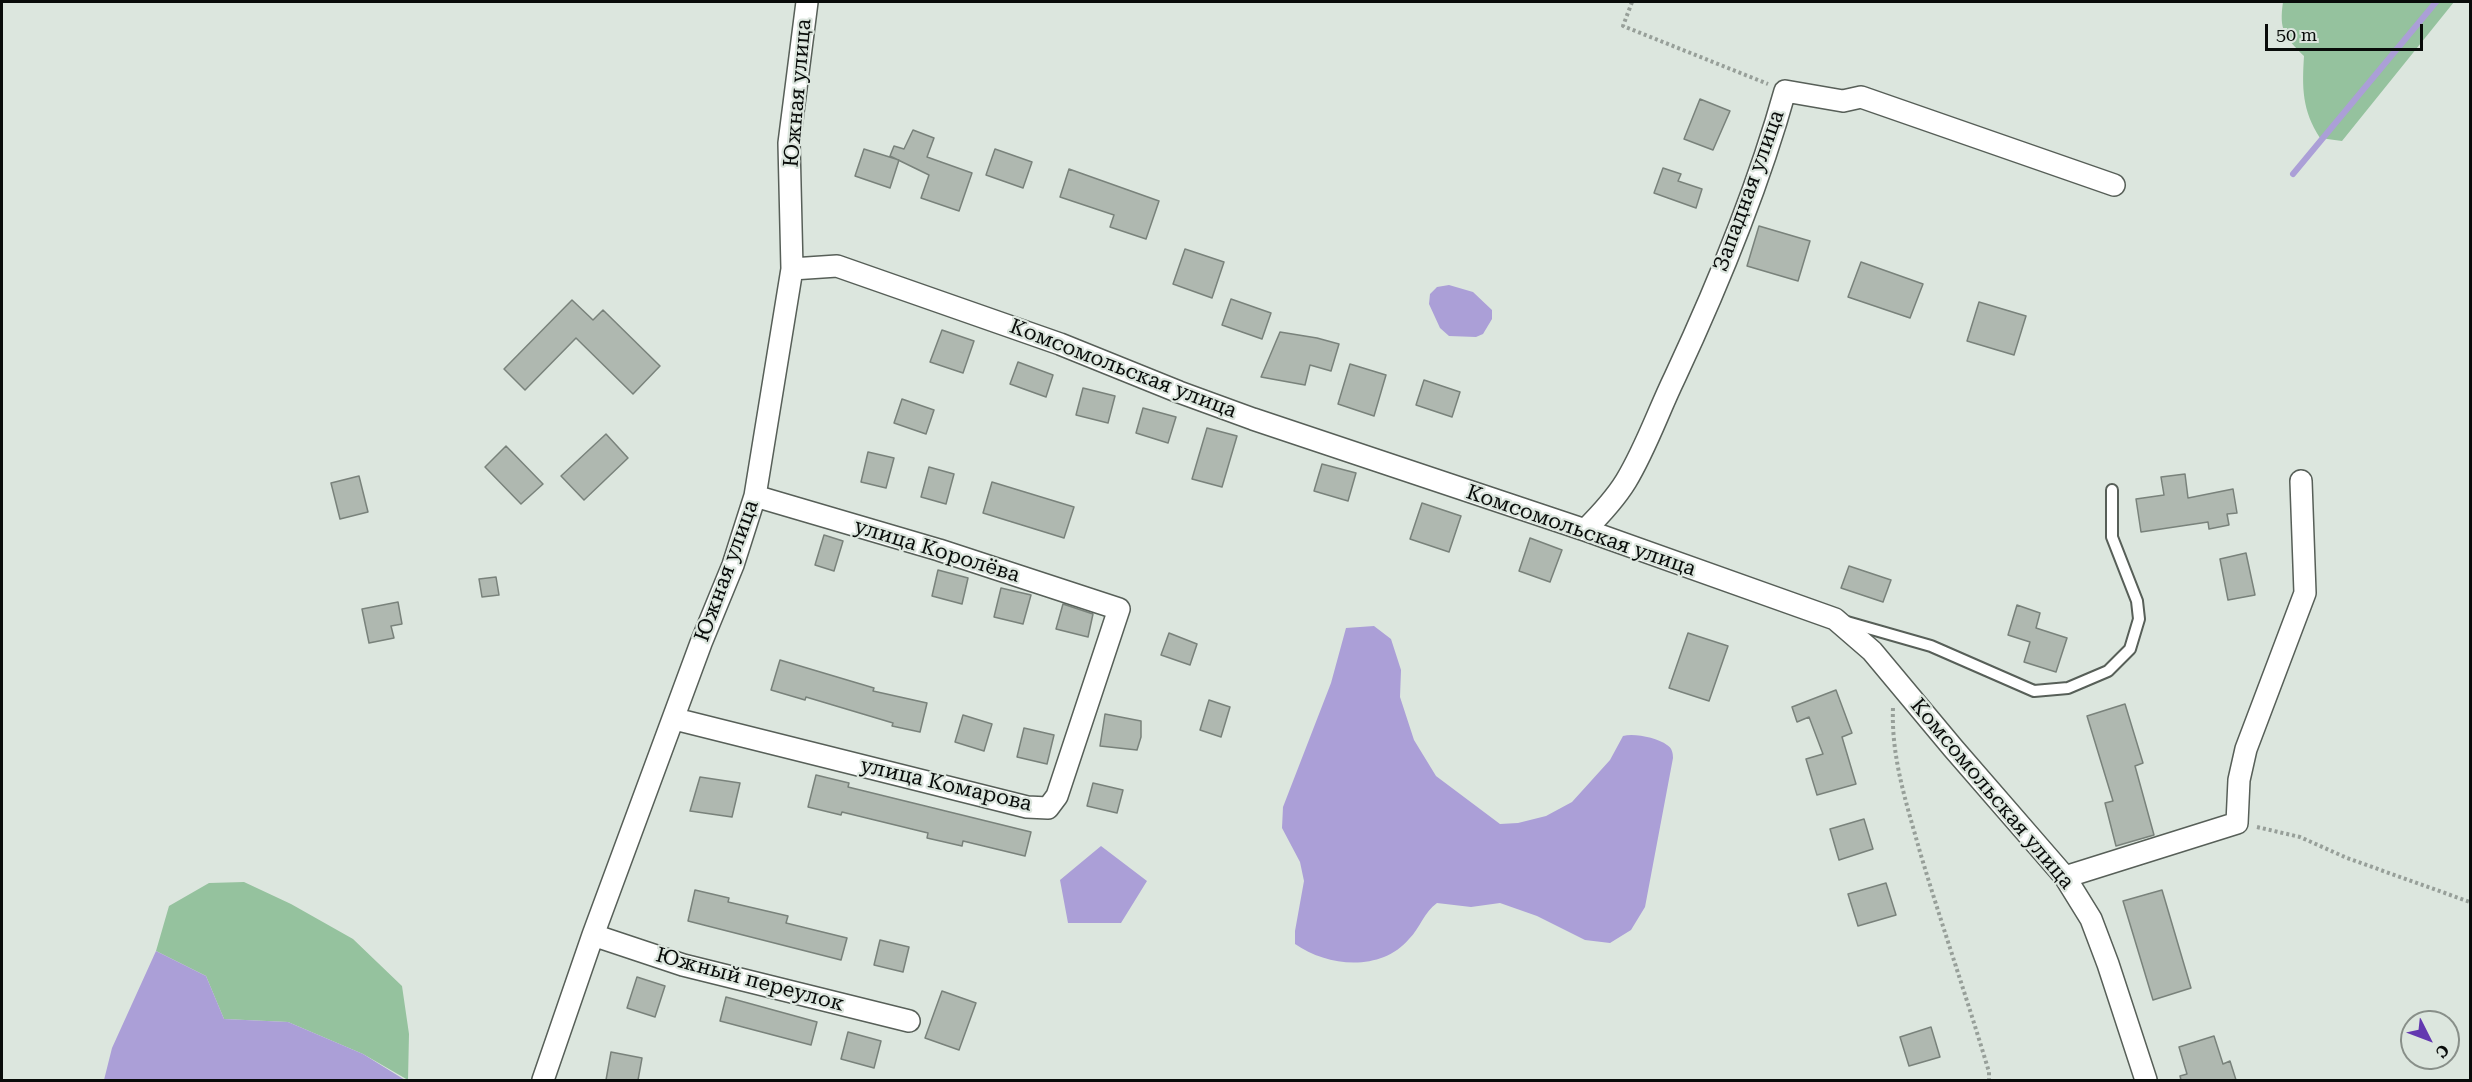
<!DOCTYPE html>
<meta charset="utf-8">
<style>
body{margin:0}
#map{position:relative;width:2472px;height:1082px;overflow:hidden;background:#dce6de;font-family:"Roboto Serif",serif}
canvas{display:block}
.frame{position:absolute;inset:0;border:3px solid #090c0a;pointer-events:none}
.north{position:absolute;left:2400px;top:1010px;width:60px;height:60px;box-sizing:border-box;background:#dce6de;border:2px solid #888f89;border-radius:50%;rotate:132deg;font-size:16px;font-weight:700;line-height:24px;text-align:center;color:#090c0a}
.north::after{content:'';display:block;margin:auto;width:21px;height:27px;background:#6338b0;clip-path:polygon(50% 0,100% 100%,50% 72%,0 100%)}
.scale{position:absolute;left:2265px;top:24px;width:158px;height:27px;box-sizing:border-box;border:3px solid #090c0a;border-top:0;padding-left:8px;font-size:18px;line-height:21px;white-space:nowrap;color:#090c0a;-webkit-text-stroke:4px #dce6de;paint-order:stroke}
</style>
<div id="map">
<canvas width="2472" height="1082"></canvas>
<div class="frame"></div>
<div class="north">С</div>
<div class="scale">50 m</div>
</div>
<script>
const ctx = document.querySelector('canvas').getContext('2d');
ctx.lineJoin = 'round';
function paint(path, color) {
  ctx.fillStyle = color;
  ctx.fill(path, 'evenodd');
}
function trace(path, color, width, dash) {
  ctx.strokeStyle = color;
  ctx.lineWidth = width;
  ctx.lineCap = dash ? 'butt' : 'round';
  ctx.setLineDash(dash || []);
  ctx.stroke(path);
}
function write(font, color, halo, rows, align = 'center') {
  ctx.font = font + ' "Roboto Serif",serif';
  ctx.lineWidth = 4.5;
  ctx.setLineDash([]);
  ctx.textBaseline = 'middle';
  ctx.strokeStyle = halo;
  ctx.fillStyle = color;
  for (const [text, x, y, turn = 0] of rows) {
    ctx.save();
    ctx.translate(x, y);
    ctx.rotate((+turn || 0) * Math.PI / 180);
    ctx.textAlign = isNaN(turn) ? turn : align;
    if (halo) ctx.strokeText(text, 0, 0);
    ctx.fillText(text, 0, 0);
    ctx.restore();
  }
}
paint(new Path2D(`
 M2283 2H2454L2342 141 2320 138C2302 110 2302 88 2304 56 2284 36 2279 30 2283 2Z
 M244 882 291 904 353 939 402 986 409 1034 408 1080 363 1054 288 1022 224 1019 206 976 156 951 169 906 209 883Z`), '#95c29e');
paint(new Path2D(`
 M1449 285 1473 292 1492 310V319L1483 334 1476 337 1449 336 1440 328 1429 304 1430 294 1437 287Z
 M1374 626 1391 639 1401 670 1400 697 1414 740 1436 776 1500 824 1518 823 1546 816 1572 802 1610 760 1623 736C1635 733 1657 738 1667 745 1672 748 1673 753 1673 758L1645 907 1631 930 1610 943 1585 940 1537 916 1500 903 1471 907 1437 903C1424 912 1420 928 1409 939 1381 972 1328 967 1295 944V931L1304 881 1300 862 1282 828 1283 807 1331 683 1346 628Z
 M1101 846 1147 881 1121 923H1068L1060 880Z
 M156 951 206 976 224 1019 288 1022 363 1054 405 1080H104L112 1048Z`), '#ab9fd7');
trace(new Path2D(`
 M2293 174 2436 2`), '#ab9fd7', 6);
const building = new Path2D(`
 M1700 99 1730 111 1713 150 1684 139Z
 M913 130 934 138 927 157 972 173 959 211 921 198 929 175 890 156 894 146 904 149Z
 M864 149 899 160 890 188 855 176Z
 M995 149 1032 162 1023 188 986 175Z
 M1663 168 1681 174 1678 181 1702 189 1696 208 1654 193Z
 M1069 169 1159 201 1146 239 1110 227 1114 215 1060 197Z
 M1759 226 1810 241 1798 281 1747 266Z
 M1185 249 1224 262 1212 298 1173 284Z
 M1861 262 1923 284 1910 318 1848 297Z
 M1231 299 1271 313 1262 339 1222 325Z
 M572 300 593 320 603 310 660 366 633 394 576 338 525 390 504 369Z
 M1979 302 2026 316 2014 355 1967 341Z
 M942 330 974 341 963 373 930 362Z
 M1280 332 1317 338 1339 344 1331 371 1310 365 1305 385 1261 377Z
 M1018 362 1053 375 1046 397 1010 384Z
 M1350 364 1386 375 1374 416 1338 404Z
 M1424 380 1460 392 1452 417 1416 405Z
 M1083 388 1115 396 1108 423 1076 415Z
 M902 399 934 410 926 434 894 423Z
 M1143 408 1176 417 1168 443 1136 433Z
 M1207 428 1237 436 1222 487 1192 479Z
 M606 434 628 458 584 500 561 476Z
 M506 446 543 484 521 504 485 467Z
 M868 452 894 458 886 488 861 482Z
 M1322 464 1356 473 1348 501 1314 491Z
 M929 467 954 474 946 504 921 497Z
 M2185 474 2188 498 2233 489 2237 513 2227 514 2229 525 2209 529 2208 522 2141 532 2136 499 2164 495 2161 477Z
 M359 476 368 512 340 519 331 483Z
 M992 482 1074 507 1064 538 983 513Z
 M1422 503 1461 516 1449 552 1410 539Z
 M824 535 843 541 834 571 815 565Z
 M1530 538 1562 550 1550 582 1519 571Z
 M2246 553 2255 595 2228 600 2220 559Z
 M1849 566 1891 580 1883 602 1841 588Z
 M938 570 968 578 962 604 932 596Z
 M496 577 499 595 482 597 479 579Z
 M1001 588 1031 595 1023 624 994 617Z
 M398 602 402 624 391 626 394 638 369 643 362 609Z
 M1063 604 1093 614 1088 637 1056 629Z
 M2017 605 2040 613 2036 628 2067 638 2056 672 2024 662 2030 642 2008 635Z
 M1169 633 1197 644 1190 665 1161 655Z
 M1688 633 1728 646 1709 701 1669 688Z
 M780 660 874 688 873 691 927 703 920 732 892 726 893 723 806 697 805 700 771 690Z
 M1836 690 1852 733 1842 737 1856 784 1817 795 1806 759 1823 754 1809 717 1797 722 1792 707Z
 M1209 700 1230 707 1221 737 1200 730Z
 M2125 704 2143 763 2135 766 2154 835 2116 846 2105 803 2113 801 2087 716Z
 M1105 714 1141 721V737L1137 750 1100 746Z
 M963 715 992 724 984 751 955 742Z
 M1024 728 1054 735 1047 764 1017 757Z
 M816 775 849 783 848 787 1031 832 1025 856 963 841 962 846 927 838 928 833 842 812 841 815 808 807Z
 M700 777 740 783 732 817 690 811Z
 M1093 783 1123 790 1117 813 1087 806Z
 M1864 819 1873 849 1839 860 1830 829Z
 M1886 883 1896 915 1858 926 1848 894Z
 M695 890 729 898 728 902 788 916 786 923 847 938 841 960 688 921Z
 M2162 890 2191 988 2153 1000 2123 901Z
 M880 940 909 947 903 972 874 965Z
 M637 977 665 986 655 1017 627 1008Z
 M942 991 976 1003 959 1050 925 1038Z
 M726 997 817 1022 811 1045 720 1021Z
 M1931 1027 1940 1057 1909 1066 1900 1037Z
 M848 1032 881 1041 874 1068 841 1059Z
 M2214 1036 2223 1064 2230 1061 2236 1080H2181L2180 1076 2187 1074 2179 1047Z
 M611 1052 642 1058 638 1080H606Z`);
paint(building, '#afb8b0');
trace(building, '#79827b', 1.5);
const lane = new Path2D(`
 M1847 622 1931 646 2034 691 2068 688 2108 671 2130 649 2139 619 2137 601 2112 537V490`);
const street = new Path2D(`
 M792 269 837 266 1060 344 1179 392 1253 419 1585 530 1835 619 1872 651 1953 748 2065 877 2091 919 2108 964 2146 1080
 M1585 530C1600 515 1615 499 1626 481 1646 448 1658 412 1675 377 1717 287 1758 188 1785 91L1843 101 1861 97 2114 185
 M675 719 1027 807 1048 808 1057 796 1119 609 939 550 755 496
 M2065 877 2237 823 2239 780 2246 749 2305 593 2301 481
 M593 935 683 965 909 1021
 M543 1080 593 935 701 643 733 565 755 496 792 269 789 143 807 2`);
trace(lane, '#575f58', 14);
trace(street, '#575f58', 24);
trace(new Path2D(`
 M1632 2 1623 26 1768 84
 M1893 708C1891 758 1907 805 1920 852 1942 926 1967 998 1989 1072V1080
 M2257 827 2300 837 2347 858 2470 902`), '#979f99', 4, [3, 3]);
trace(lane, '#fff', 10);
trace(street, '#fff', 21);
write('21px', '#090c0a', '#dce6de', [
 ["Южная улица",798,93,-85],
 ["Западная улица",1749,191,-70],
 ["Комсомольская улица",1123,369,21],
 ["Комсомольская улица",1581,531,19],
 ["улица Королёва",937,551,17],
 ["Южная улица",727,571,-70],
 ["улица Комарова",946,785,13],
 ["Комсомольская улица",1992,794,50],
 ["Южный переулок",750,980,15]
]);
</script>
